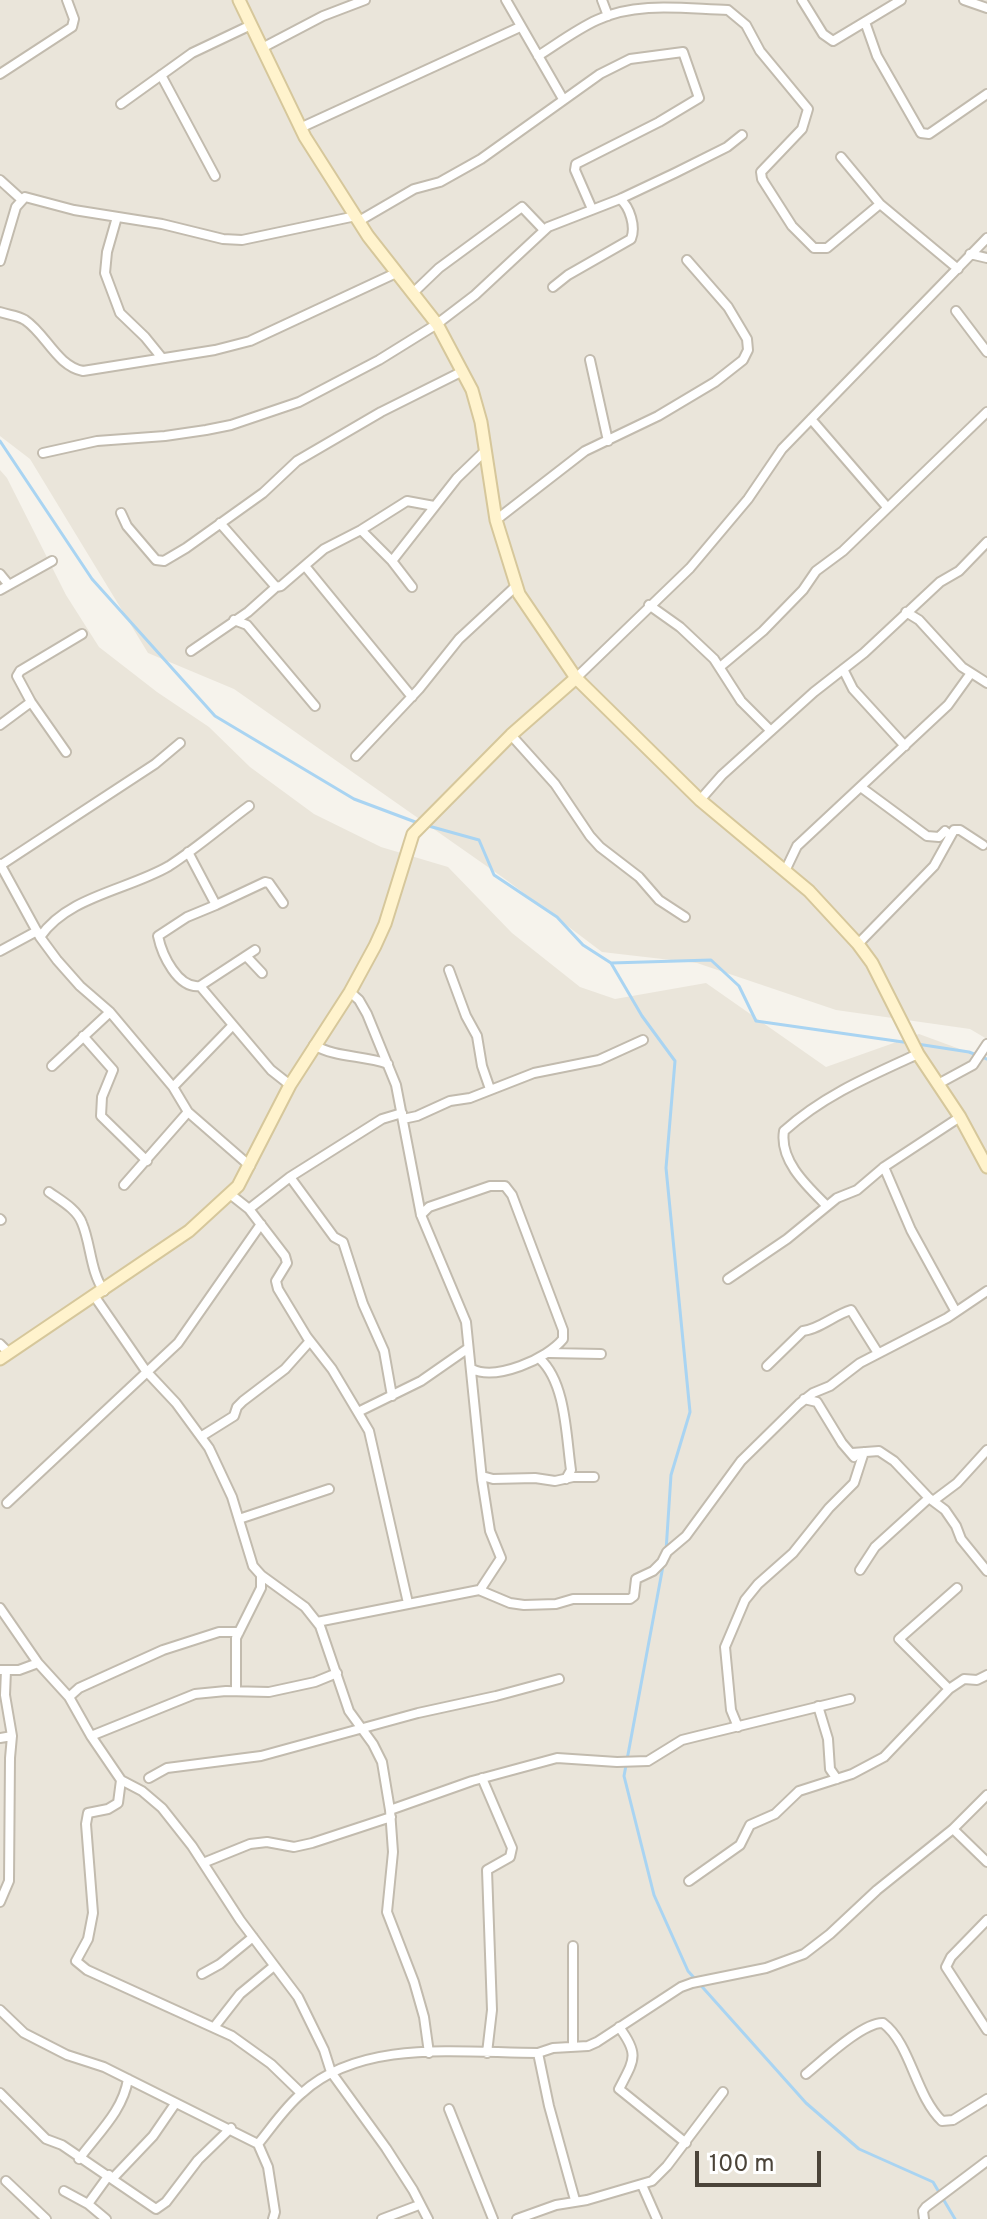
<!DOCTYPE html>
<style>
body{margin:0}
#map{position:relative;width:987px;height:2219px;overflow:hidden;background:#f6f3ec;font-family:Overpass,sans-serif}
canvas{display:block}
.scale{position:absolute;left:695px;top:2151px;width:126px;height:36px;box-sizing:border-box;border:4px solid #4b4439;border-top:0;padding-left:10px;font-size:24px;line-height:28px;white-space:nowrap;color:#4b4439;-webkit-text-stroke:6px #fff;paint-order:stroke}
</style>
<div id="map">
<canvas width="987" height="2219"></canvas>
<div class="scale">100 m</div>
</div>
<script>
const ctx = document.querySelector('canvas').getContext('2d');
ctx.lineJoin = 'round';
function paint(path, color) {
  ctx.fillStyle = color;
  ctx.fill(path, 'evenodd');
}
function trace(path, color, width, dash) {
  ctx.strokeStyle = color;
  ctx.lineWidth = width;
  ctx.lineCap = dash ? 'butt' : 'round';
  ctx.setLineDash(dash || []);
  ctx.stroke(path);
}
paint(new Path2D(`
 M0 0H987V1039L970 1029 836 1010 697 963 602 952 505 879 234 689 148 653 30 459 0 436Z
 M0 470 7 478 66 595 99 647 157 692 209 727 250 767 314 814 381 847 448 867 512 933 580 987 615 999 706 983 826 1067 919 1034 987 1059V2219H0Z`), '#eae5da');
trace(new Path2D(`
 M0 441 92 579 215 716 354 799 418 823
 M425 825 479 840 494 875 557 917 583 945 611 963 642 1016 675 1061 666 1168 690 1412 671 1475 666 1551
 M611 963 711 960 739 986 756 1021 910 1043
 M917 1044 969 1052 987 1059
 M663 1566 624 1776 654 1895 688 1971 806 2103 859 2149 933 2182 955 2219`), '#a9d4f2', 3);
const street = new Path2D(`
 M506 0 563 99
 M602 0 608 16
 M802 0 823 34 833 41 901 0
 M964 0 987 8
 M865 22 877 56 921 133 929 134 987 94
 M262 48 323 16 365 0
 M538 56C557 44 577 29 597 20 637 1 686 9 728 10L746 25 760 51 808 109 802 129 761 172 762 179 792 226 814 248H827L880 204
 M0 74 72 27 74 19 67 0
 M161 75 215 176
 M121 104 192 53 251 25
 M300 128 520 27
 M841 157 880 204 958 269
 M0 180 21 199
 M117 217 107 252 105 273 120 313 145 337 162 358
 M359 221 414 189 440 182 481 159 600 74 630 59 683 52 699 98 659 122 576 164 575 170 592 209
 M970 254 987 258
 M0 261 16 207 25 197 74 210 162 224 223 239 242 240 356 216
 M553 287 568 275 631 239C636 227 630 207 620 199
 M413 293 439 268 522 207 544 230
 M956 311 987 352
 M0 312C8 315 17 315 25 320 46 334 57 366 83 371L215 350 250 341 396 273
 M590 360 608 441
 M811 419 887 507
 M43 453 97 441 165 436 206 430 231 425 299 402 379 360 437 324 475 295 548 227 620 199 675 173 727 147 742 135
 M121 513 127 526 156 560 164 561 186 548 263 493 297 461 381 412 463 371
 M496 520 585 451 658 416 715 382 743 360 748 350 747 339 728 307 687 260
 M220 523 276 587
 M361 530 392 561 412 587
 M392 561 457 478 485 451
 M305 566 412 697
 M0 574 9 585
 M0 590 52 561
 M649 605 680 627 714 659 741 701 771 731
 M906 612 919 620 962 667 987 683
 M234 620 247 625 315 706
 M191 651 248 612 276 587 281 586 324 549 361 530 407 501 434 506
 M720 667 763 631 803 590 816 571 843 551 987 412
 M843 669 853 689 905 746
 M576 678 690 568 748 499 782 449 987 238
 M0 725 31 702
 M511 735 555 784 590 836 600 847 639 877 659 900 685 917
 M66 752 31 702 17 676 20 671 82 634
 M356 756 419 689 459 639 515 587
 M862 788 927 836 939 837 945 831 950 835
 M700 800 722 775 814 692 864 653 940 582 959 571 987 542
 M188 852 216 905 265 882 269 883 283 903
 M0 864 40 937 57 960 80 986 110 1012 173 1087 188 1112 250 1166
 M1 865 155 764 180 743
 M785 871 797 846 948 705 971 673
 M216 905 187 917 158 936C162 955 178 989 200 986L255 950
 M40 937C68 896 128 890 169 866 197 848 222 826 249 806
 M858 944 934 866 954 830H960L983 845
 M0 951 37 931
 M247 957 262 973
 M449 970 466 1016 477 1036 482 1066 490 1089
 M200 986 271 1070 290 1085
 M350 992 359 1000 367 1014 396 1085 421 1215 466 1322 482 1480 490 1531 501 1558 480 1590
 M83 1036 113 1070 102 1097 101 1116 147 1161
 M314 1045C336 1058 363 1055 388 1064
 M52 1066 110 1012
 M938 1084 973 1065 987 1044
 M173 1087 233 1025
 M403 1119 417 1116 450 1101 470 1098 534 1073 599 1060 643 1040
 M884 1167 911 1230 956 1312
 M290 1177 334 1237 343 1242 363 1304 384 1351 392 1396
 M124 1185 188 1112
 M49 1192C60 1200 77 1209 82 1223 91 1244 90 1271 104 1291
 M230 1194 249 1209 285 1256 287 1263 276 1281 278 1289 307 1337 332 1369 369 1431 408 1603
 M827 1206C808 1187 779 1161 784 1131 824 1095 870 1076 918 1054
 M249 1209 290 1177 382 1119 402 1113
 M421 1215 429 1207 490 1186H505L512 1195 563 1330V1339C547 1359 496 1381 472 1369
 M0 1219 1 1220
 M728 1279 787 1239 837 1198 857 1190 884 1167 960 1117
 M95 1297 146 1371 176 1403 209 1448 232 1497 253 1566 261 1575 305 1607 320 1626 349 1711 373 1744 382 1762 390 1810 393 1852 387 1912 414 1982 424 2017 429 2053
 M0 1344 9 1353
 M550 1353 601 1354
 M540 1359C566 1383 566 1436 571 1470L566 1479
 M767 1366 803 1331C820 1329 834 1315 851 1310L878 1353
 M804 1399 817 1402 842 1443 854 1457
 M358 1412 421 1381 467 1349
 M202 1436 234 1416 237 1407 243 1401 285 1369 310 1341
 M852 1453 879 1451 894 1461 929 1498 945 1510 956 1526 961 1539 987 1571
 M482 1476 493 1479 535 1478 555 1481 573 1477H594
 M933 1501 957 1483 987 1450
 M7 1503 178 1343 261 1224
 M239 1519 329 1489
 M860 1570 875 1547 929 1498
 M0 1608 38 1663 69 1697 91 1736 121 1780 142 1791 162 1808 192 1846 240 1920 298 1997 324 2050 331 2072 386 2148 413 2190 428 2219
 M317 1622 479 1590 510 1603 524 1605 556 1604 573 1599H630L634 1596 636 1579 653 1571 662 1562 667 1552 686 1536 741 1461 799 1404 813 1393 830 1386 860 1363 947 1318 987 1291
 M0 1670H19L38 1663
 M949 1689 899 1639 957 1588
 M236 1691V1638L261 1588V1575
 M69 1697 79 1688 163 1650 219 1632H239
 M818 1706 828 1739 830 1769 837 1779
 M738 1727 731 1710 725 1647 745 1600 758 1584 793 1553 829 1508 854 1483 864 1452
 M91 1736 195 1694 226 1691 269 1692 315 1682 337 1673
 M0 1738 12 1736
 M149 1778 167 1768 261 1756 418 1713 496 1696 559 1679
 M482 1778 512 1848 510 1857 487 1870 492 2010 487 2053
 M121 1780 118 1803 108 1809 88 1813 86 1824 93 1913 88 1939 76 1961 87 1970 232 2036 271 2064 301 2093
 M390 1810 472 1781 557 1758 617 1762 648 1761 682 1740 698 1736 850 1699
 M953 1829 987 1862
 M203 1863 250 1844 267 1842 294 1847 312 1843 391 1817
 M689 1881 740 1845 750 1825 775 1814 799 1791 852 1774 884 1757 949 1689 964 1679 977 1680 987 1675
 M0 1902 9 1881 10 1758 12 1736 5 1695 6 1670
 M987 1920 951 1957 946 1967 987 2030
 M202 1974 220 1964 253 1937
 M0 2010 24 2033 67 2055 104 2067 258 2144 268 2167 275 2212 273 2219
 M215 2026 240 1994 274 1966
 M619 2027C640 2055 634 2060 619 2089L686 2143
 M573 2047V1946
 M538 2053 549 2106 575 2200
 M806 2074C822 2061 863 2022 883 2023 911 2044 915 2095 942 2121L953 2120 987 2099
 M0 2093 46 2139 62 2145 156 2209 166 2202 198 2160 231 2128
 M449 2109 493 2219
 M258 2144C272 2127 285 2107 302 2093 362 2038 463 2053 538 2053L553 2048 588 2046 597 2042 681 1987 692 1983 766 1968 804 1954 830 1934 877 1890 953 1829 987 1795
 M79 2159C98 2133 123 2111 128 2079
 M113 2178 153 2136 175 2104
 M6 2181 46 2219
 M642 2185 657 2219
 M64 2191 88 2204 106 2219
 M88 2204 109 2175
 M382 2219 419 2205
 M517 2219 556 2205 587 2200 652 2181 667 2166 723 2092
 M924 2219 923 2211 926 2207 987 2161`);
const secondary = new Path2D(`
 M239 0 305 137 368 236 437 324 472 390 481 422 496 520 519 594 576 678 700 800 809 891 858 944 872 963 918 1054 960 1117 987 1167
 M0 1359 189 1231 238 1186 290 1085 350 992 375 946 385 924 413 834 511 735 576 678`);
trace(street, '#c2bbae', 12);
trace(secondary, '#d6c79b', 15);
trace(street, '#fff', 8);
trace(secondary, '#fff3cd', 11);
</script>
